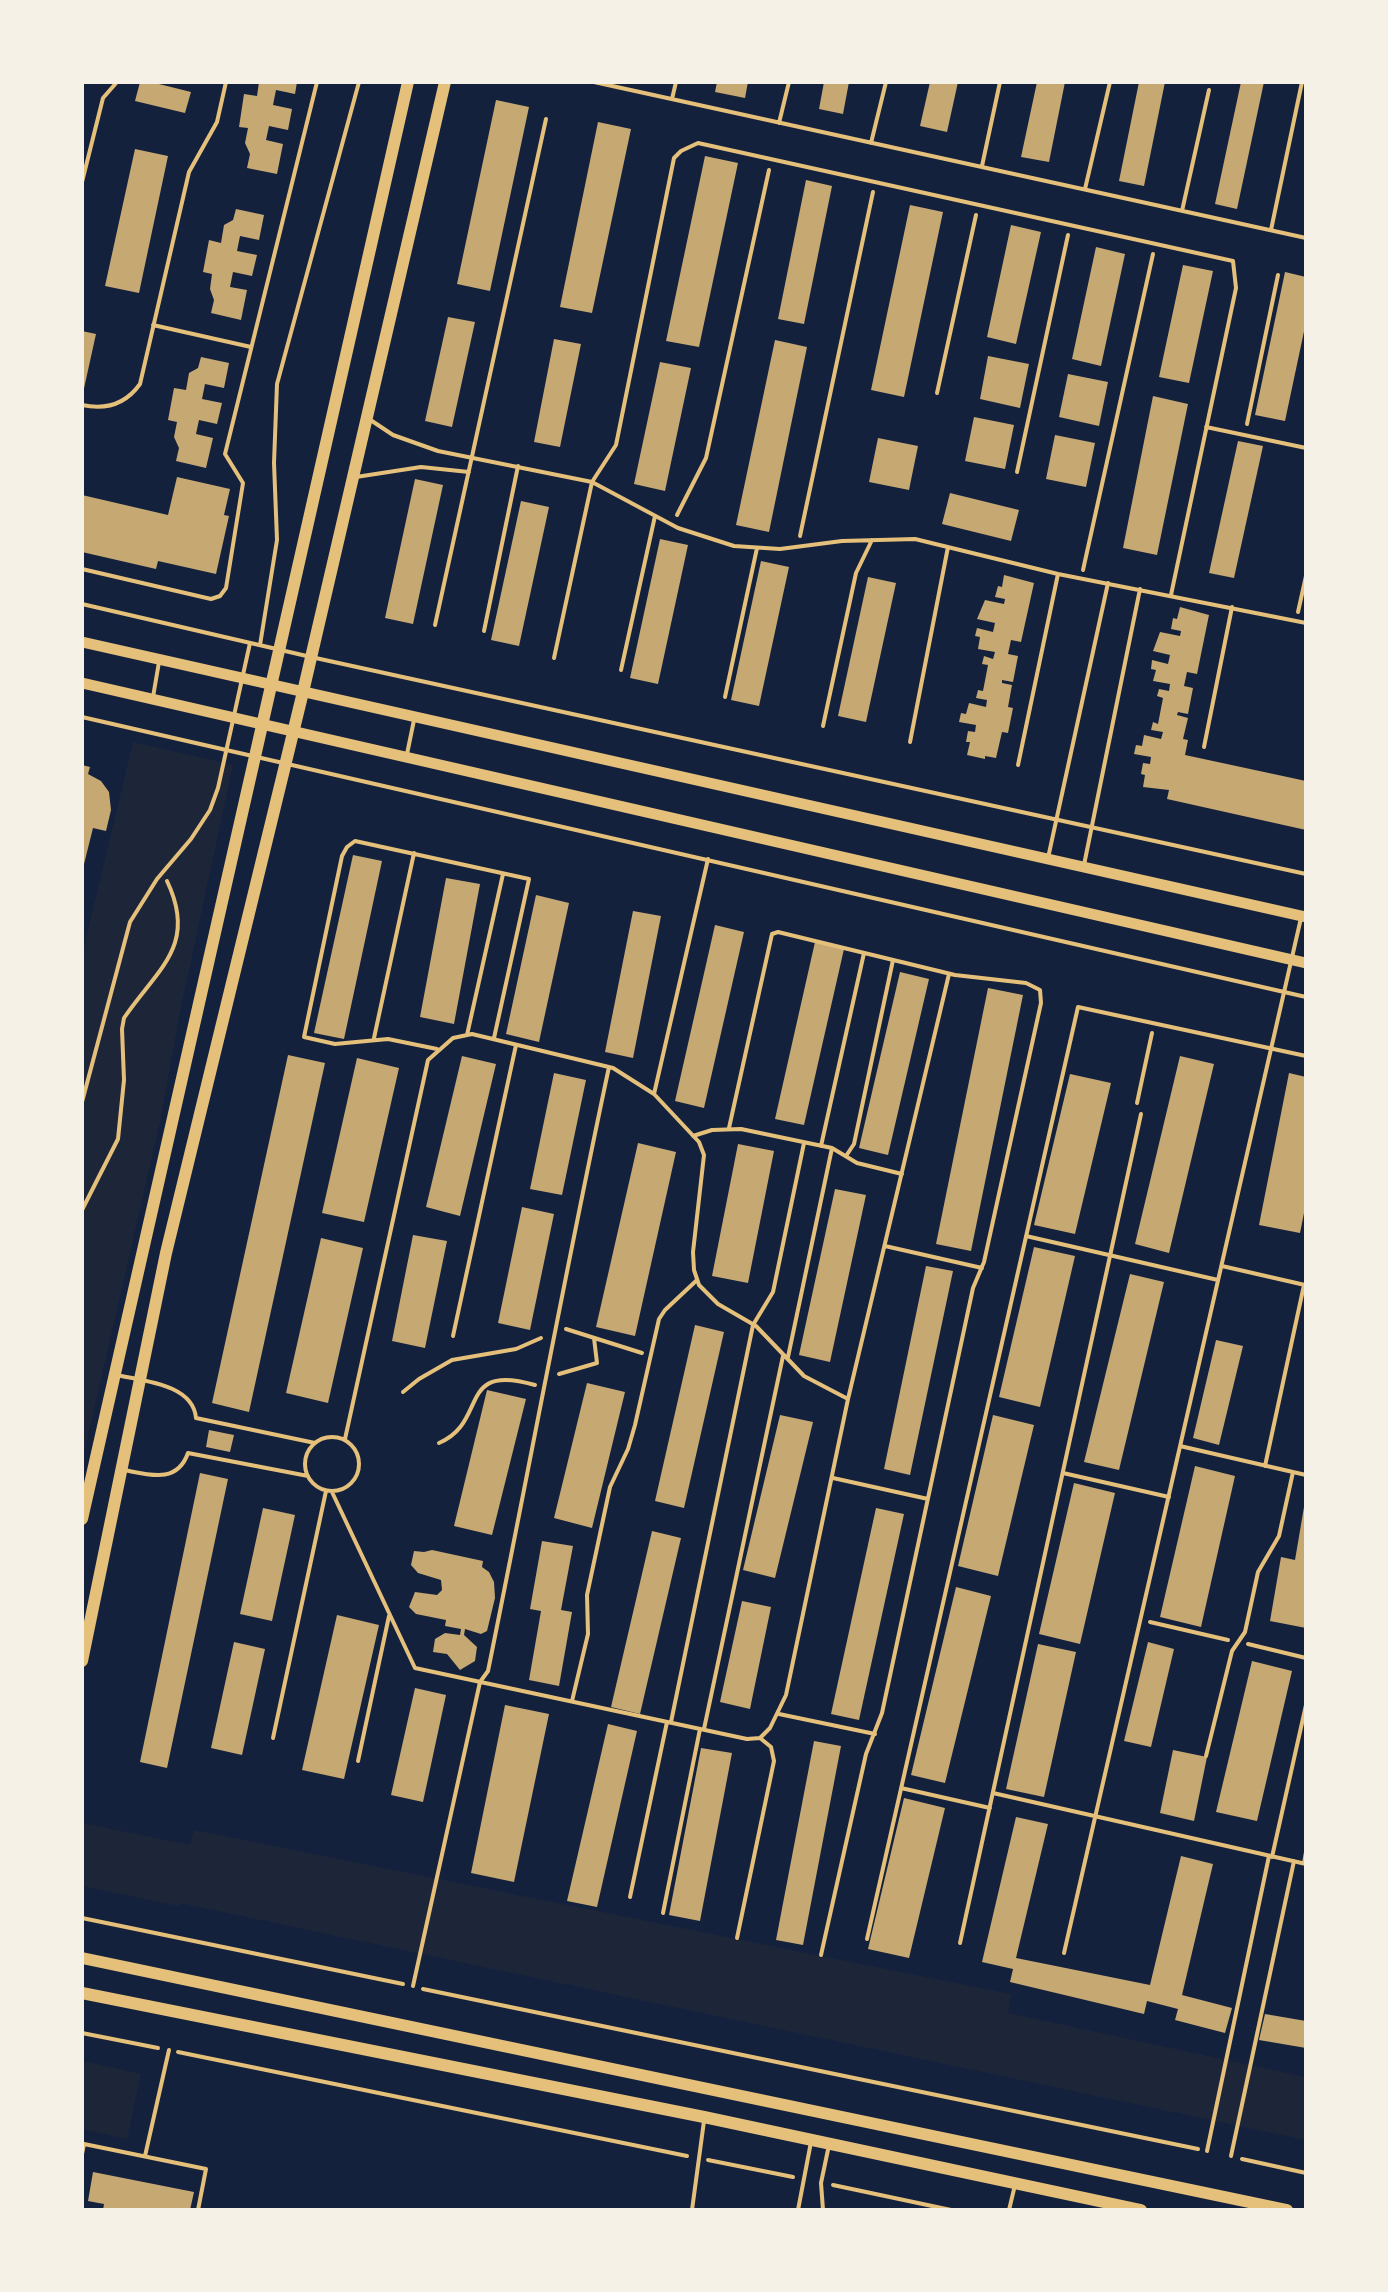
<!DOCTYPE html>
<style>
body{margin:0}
#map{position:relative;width:1388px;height:2292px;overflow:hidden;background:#14213d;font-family:"Varela Round",sans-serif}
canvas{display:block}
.frame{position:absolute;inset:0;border:84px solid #f6f1e7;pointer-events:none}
</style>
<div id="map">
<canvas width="1388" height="2292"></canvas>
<div class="frame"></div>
</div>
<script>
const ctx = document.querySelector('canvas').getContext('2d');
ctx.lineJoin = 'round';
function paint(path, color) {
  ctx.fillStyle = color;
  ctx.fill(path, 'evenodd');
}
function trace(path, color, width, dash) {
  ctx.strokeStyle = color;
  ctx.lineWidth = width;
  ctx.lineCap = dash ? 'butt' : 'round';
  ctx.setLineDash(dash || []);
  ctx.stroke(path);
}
paint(new Path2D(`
 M133 742 233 765 180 1012 160 1122 82 1462V955Z
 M82 1823 190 1845 194 1830 1011 1994 1008 2013 1306 2077V2140L180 1903 179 1906 82 1886Z
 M82 2061 141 2074 127 2139 82 2129Z`), '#1d2539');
paint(new Path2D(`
 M140 82H151L191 92 185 113 135 101Z
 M259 82H297L295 94 276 90 273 105 292 109 288 130 269 126 266 140 283 144 277 174 247 168 250 154 245 143 248 128 239 127 244 94 257 96Z
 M717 82H748L745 98 715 92Z
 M824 82H849L843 114 819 109Z
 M930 82H958L947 132 920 126Z
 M1037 82H1065L1049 162 1021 157Z
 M1139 82H1165L1144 186 1119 181Z
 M1241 82H1264L1237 209 1215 204Z
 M496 100 529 107 490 291 457 284Z
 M598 122 631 129 592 313 560 307Z
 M135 149 168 156 139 293 105 286Z
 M705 156 738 163 699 347 666 341Z
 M806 180 832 186 804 324 778 319Z
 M910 205 943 212 904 397 871 390Z
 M236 209 264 215 259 240 240 236 237 251 257 255 252 276 233 272 230 287 247 290 241 320 211 313 214 300 210 289 212 274 203 272 209 240 221 243 224 225 233 220Z
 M1011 225 1041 232 1016 344 987 337Z
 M1096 247 1125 254 1101 366 1072 359Z
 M1183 265 1213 271 1189 383 1159 377Z
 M1285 272 1306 277V322L1285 421 1255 415Z
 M448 317 475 322 452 427 425 421Z
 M82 331 96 334 83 393H82Z
 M554 339 581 344 560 447 534 442Z
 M775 340 807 347 769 532 736 525Z
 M988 356 1029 364 1020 408 980 399Z
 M201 357 229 363 224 388 205 384 202 399 222 403 217 424 199 420 196 434 213 438 206 468 176 461 179 448 174 437 177 422 168 420 174 388 186 390 189 373 198 368Z
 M660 362 691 368 665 491 634 484Z
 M1068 374 1108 382 1099 426 1059 417Z
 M1153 396 1188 404 1157 555 1123 548Z
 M974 417 1014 425 1005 469 965 461Z
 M1055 435 1095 443 1086 487 1046 479Z
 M878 438 918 446 909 490 869 482Z
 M1238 441 1263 446 1234 578 1209 573Z
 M177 477 230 489 224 515 229 516 216 574 158 561 156 569 82 552V495L168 515Z
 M415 479 443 485 413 624 385 618Z
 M950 493 1019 510 1011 541 942 524Z
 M521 501 549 507 519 646 491 640Z
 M660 539 688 545 658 684 630 678Z
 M761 561 789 567 759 706 731 700Z
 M1004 575 1034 583 1021 642 1011 640 1008 654 1018 656 1013 682 1002 680V683L1012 685 1008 707 1013 708 1008 733 1002 732 996 758 985 756V759L967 755 970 742H966L968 731 975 732 976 725 959 722 961 713 966 714 969 703 986 707 987 700 976 698 978 690 983 691 988 665 982 664 984 656 993 659 995 652 978 649 980 637 975 636 977 628 993 632 995 623 977 619 985 600 1004 604 1005 599 995 597 998 586 1002 587Z
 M868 577 896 583 866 722 838 716Z
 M1180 607 1209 615 1197 674 1187 672 1184 686 1193 688 1188 714 1178 712 1177 715 1188 718 1183 739 1188 740 1185 755 1306 781V830L1167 799 1169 790 1143 787 1145 775 1141 774 1143 763 1150 764 1151 757 1134 754 1136 745 1142 746 1144 735 1161 739 1163 732 1151 730 1153 722 1158 724 1163 698 1157 696 1159 689 1169 691 1170 684 1153 681 1156 670 1151 669 1152 660 1168 664 1170 655 1153 651 1160 632 1180 636 1181 631 1171 629 1173 618 1177 619Z
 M82 765 90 767 88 774 101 781 109 792 111 810 106 831 93 828 83 868Z
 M353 855 382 861 344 1039 314 1033Z
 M446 878 480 884 454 1024 420 1017Z
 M536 895 569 903 539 1042 506 1034Z
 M633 911 661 916 633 1058 605 1052Z
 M715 925 744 932 704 1108 675 1101Z
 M815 942 844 949 804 1125 775 1119Z
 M900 972 929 979 888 1155 859 1148Z
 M988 988 1023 995 971 1251 936 1244Z
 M288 1055 325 1063 249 1412 212 1403Z
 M462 1056 496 1064 460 1216 426 1207Z
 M1180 1056 1214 1064 1169 1253 1135 1244Z
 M357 1058 399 1068 364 1222 322 1213Z
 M554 1073 586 1080 562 1195 530 1189Z
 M1289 1073 1306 1077V1203L1300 1233 1259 1225Z
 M1070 1074 1111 1083 1075 1234 1034 1225Z
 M638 1143 676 1152 635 1336 596 1327Z
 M738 1144 774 1151 748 1283 712 1276Z
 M835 1189 866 1195 830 1362 799 1355Z
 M522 1207 554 1214 530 1330 498 1323Z
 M413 1235 447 1241 425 1348 392 1341Z
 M321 1238 363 1248 328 1403 286 1393Z
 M1034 1247 1075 1256 1040 1407 999 1397Z
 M926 1266 953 1271 910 1475 884 1469Z
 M1130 1274 1164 1282 1119 1470 1084 1462Z
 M695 1325 724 1332 684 1508 655 1501Z
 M1216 1340 1243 1346 1219 1445 1193 1438Z
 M587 1383 625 1392 592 1528 554 1518Z
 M487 1390 526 1399 492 1535 454 1526Z
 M780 1415 813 1422 775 1578 743 1570Z
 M993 1415 1034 1425 998 1576 958 1566Z
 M209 1430 234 1435 230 1452 206 1447Z
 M1195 1466 1235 1476 1201 1627 1160 1617Z
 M200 1473 228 1479 167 1768 140 1762Z
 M1074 1483 1115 1493 1080 1644 1039 1634Z
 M1304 1507H1306V1628L1270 1621 1281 1557 1295 1560Z
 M263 1508 295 1515 272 1621 240 1614Z
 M876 1508 904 1514 859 1720 831 1714Z
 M652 1531 681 1538 640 1714 611 1707Z
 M542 1541 573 1546 561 1610 572 1612 559 1686 529 1680 541 1611 530 1609Z
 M432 1550 483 1561 482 1567 489 1572 494 1582 495 1598 487 1631 481 1634 465 1629 464 1635 477 1647 475 1661 460 1670 447 1654 433 1652 435 1639 445 1633 460 1635 461 1629 445 1626 446 1620 416 1614 409 1607 415 1592 437 1595 442 1590 441 1580 418 1573 411 1565 414 1551 424 1552Z
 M956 1587 991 1596 945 1783 911 1775Z
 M742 1601 771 1607 750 1709 720 1702Z
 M337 1615 379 1625 344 1779 302 1770Z
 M234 1642 265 1649 242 1755 211 1748Z
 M1148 1642 1174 1649 1151 1747 1124 1741Z
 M1038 1644 1076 1652 1044 1797 1006 1789Z
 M1252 1661 1292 1671 1257 1821 1216 1812Z
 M415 1688 446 1695 423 1802 391 1795Z
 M505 1705 549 1714 514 1882 471 1873Z
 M608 1724 637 1731 597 1907 567 1901Z
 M814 1741 841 1746 803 1945 776 1940Z
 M701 1748 732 1753 700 1921 669 1915Z
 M1173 1750 1207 1757 1194 1821 1160 1813Z
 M904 1798 945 1808 909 1958 868 1949Z
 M1016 1817 1048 1824 1016 1958 1150 1985 1181 1856 1213 1864 1182 1995 1232 2008 1225 2033 1175 2020 1178 2009 1147 2001 1144 2014 1010 1982 1013 1969 982 1962Z
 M1265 2014 1306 2021V2048L1259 2040Z
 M93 2172 194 2192 190 2210H103L104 2204 88 2201Z`), '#c6a872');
trace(new Path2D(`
 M937 393 976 215
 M1247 424 1278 275
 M1017 472 1068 235
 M677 515 706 458 769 170
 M800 536 873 192
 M1083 570 1153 254
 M1298 612 1306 576
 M1137 1103 1152 1033
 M82 1210 118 1139 124 1080 122 1029 124 1018C157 969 198 946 167 881
 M566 1329 642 1353
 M559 1374 597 1363 594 1338
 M403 1392 419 1379 452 1360 516 1349 541 1338
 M439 1443C489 1422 456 1362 535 1385
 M1150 1622 1228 1640
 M1248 1644 1306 1658
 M82 1918 403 1984
 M423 1989 1198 2149
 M82 2033 158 2048
 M178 2052 687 2156
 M1242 2159 1306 2173
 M708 2160 793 2177
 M833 2185 951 2210`), '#e5c07b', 4);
trace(new Path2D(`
 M594 82 1306 238
 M672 99 676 82
 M779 123 789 82
 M871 143 886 82
 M982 166 1000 82
 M82 182 103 98 117 82
 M1085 189 1110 82
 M1182 211 1209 90
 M1271 230 1302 82
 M153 325 251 347
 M82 405C105 410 125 405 140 384L189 172 217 122 226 82
 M369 419 393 435 438 451 592 482 678 528 734 546 780 549 842 541 915 539 1058 574 1306 623
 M1206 427 1306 448
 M356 477 421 467 469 472
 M82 569 211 599 220 596 226 588 243 483 225 454 317 82
 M82 604 311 657 1306 874
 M435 625 546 119
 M484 631 518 466
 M260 645 277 540 274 463 277 384 359 82
 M554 658 592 482 616 445 674 158 681 151 698 143 1233 261 1236 288 1171 595
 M621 670 655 516
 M153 697 159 662
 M725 697 757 548
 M82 717 1306 997
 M823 726 856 573 872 540
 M910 742 948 547
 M1204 747 1232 607
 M407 754 414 720
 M1018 765 1058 574
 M1048 858 1108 583
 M1084 865 1140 589
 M467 1035 503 874
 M374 1038 414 853
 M437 1049 388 1039 335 1044 304 1037 342 856 347 847 355 841 529 879 494 1038
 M654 1094 708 859
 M82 1102 130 922 157 879 191 839 210 810 218 788 250 643
 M729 1128 772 934 778 932 955 975 1026 983 1040 990 1041 1003 984 1262 973 1288 882 1713 866 1754 821 1955
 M693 1136 712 1130 741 1129 832 1148 857 1163 902 1174
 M821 1146 864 953
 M846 1156 854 1144 893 960
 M1026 1236 1218 1280
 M885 1246 982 1268
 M1222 1266 1305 1285
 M453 1336 516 1045
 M788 1357 832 1148
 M117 1375C143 1381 193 1384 196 1418L315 1443
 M305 1464a27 27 0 1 1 54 0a27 27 0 1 1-54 0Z
 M345 1439 428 1060 453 1038 472 1034 613 1068 654 1094 699 1142 704 1155 693 1252 694 1270 699 1285 718 1304 756 1326 804 1376 848 1399
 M1180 1446 1306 1475
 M1265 1466 1304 1285
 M124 1470C150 1475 177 1484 188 1453L308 1476
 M1063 1473 1169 1497
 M833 1478 928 1499
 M332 1492 415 1668 747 1739 760 1738 770 1728 786 1695 848 1399 949 974
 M572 1701 588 1634 587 1595 610 1487 628 1449 635 1425 659 1319 665 1310 697 1280
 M779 1714 875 1734
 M671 1722 753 1325 773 1292 804 1143
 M704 1729 783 1356
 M273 1738 326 1491
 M1206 1756 1232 1651 1245 1632 1258 1572 1279 1536 1293 1472
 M358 1761 389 1616
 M901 1788 990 1808
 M993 1793 1306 1864
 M1272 1857 1306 1705
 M1304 1863 1306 1852
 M630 1897 667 1722
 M663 1913 700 1729
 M737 1938 774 1761 771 1747 760 1738
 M867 1939 1078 1007 1306 1056
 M960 1943 1141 1114
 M1064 1953 1301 918
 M413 1986 480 1682 488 1671C529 1469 566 1268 609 1067
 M1207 2151 1269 1856
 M82 2154 84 2144 206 2169 198 2210
 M145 2156 169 2050
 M1231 2156 1294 1861
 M692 2210 704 2121
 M798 2210 811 2142
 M823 2210 821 2183 829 2145
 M1009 2210 1015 2185`), '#e5c07b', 4);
trace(new Path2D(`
 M82 642 1306 917
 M82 683 1306 963`), '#e5c07b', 11);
trace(new Path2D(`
 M82 1519 408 82
 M82 1661 166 1253 303 692 445 82
 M82 1958 1287 2210
 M82 1993 704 2117 1141 2210`), '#e5c07b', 12);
</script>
